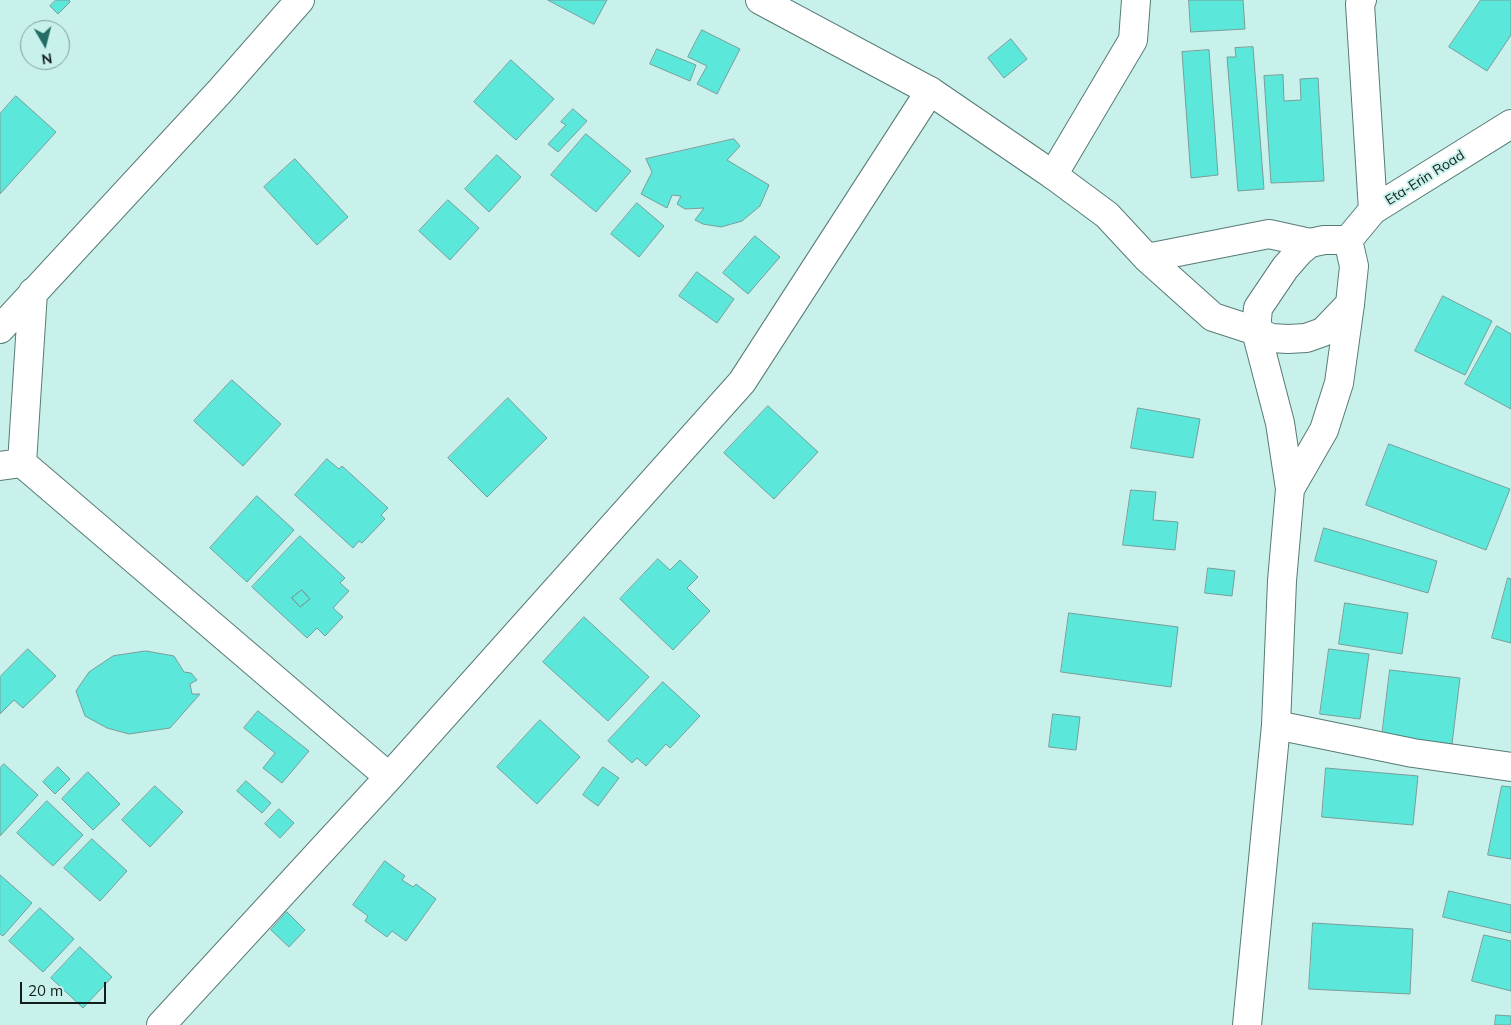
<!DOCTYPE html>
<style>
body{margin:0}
#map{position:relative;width:1511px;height:1025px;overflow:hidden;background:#c9f1eb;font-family:Mulish,sans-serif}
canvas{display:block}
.north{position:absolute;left:20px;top:20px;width:50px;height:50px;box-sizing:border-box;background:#c9f1eb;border:1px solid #7f9d98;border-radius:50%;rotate:172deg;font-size:14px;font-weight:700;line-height:20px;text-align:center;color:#101e1c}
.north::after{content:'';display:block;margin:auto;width:18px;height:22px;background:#246d66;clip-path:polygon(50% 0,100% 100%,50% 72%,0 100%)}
.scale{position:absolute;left:20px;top:982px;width:86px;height:22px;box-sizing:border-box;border:2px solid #101e1c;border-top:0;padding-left:6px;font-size:15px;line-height:18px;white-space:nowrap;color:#101e1c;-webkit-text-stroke:4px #c9f1eb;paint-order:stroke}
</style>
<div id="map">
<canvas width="1511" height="1025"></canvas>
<div class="north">N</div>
<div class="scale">20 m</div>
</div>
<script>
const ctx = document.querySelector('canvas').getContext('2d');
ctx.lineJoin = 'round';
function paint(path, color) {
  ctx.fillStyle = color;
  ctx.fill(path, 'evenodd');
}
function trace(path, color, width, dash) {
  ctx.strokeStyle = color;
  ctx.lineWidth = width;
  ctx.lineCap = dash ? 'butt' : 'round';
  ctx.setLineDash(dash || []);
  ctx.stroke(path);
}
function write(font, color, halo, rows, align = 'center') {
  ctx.font = font + ' Mulish,sans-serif';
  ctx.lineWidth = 4;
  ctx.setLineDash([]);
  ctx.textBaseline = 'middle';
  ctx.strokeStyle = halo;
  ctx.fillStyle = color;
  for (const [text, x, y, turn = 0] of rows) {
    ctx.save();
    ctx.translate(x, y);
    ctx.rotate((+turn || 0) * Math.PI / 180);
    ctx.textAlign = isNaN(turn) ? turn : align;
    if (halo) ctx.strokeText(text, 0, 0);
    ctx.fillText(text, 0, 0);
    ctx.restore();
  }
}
const building = new Path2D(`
 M56 0H69L70 2 58 14 50 6Z
 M548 0H607L594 24Z
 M1189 0H1243L1245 29 1191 32Z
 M1481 0H1511V35L1487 71 1449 47Z
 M702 30 740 49 717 94 697 84 707 66 688 57Z
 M1011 39 1027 59 1004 78 988 58Z
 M1253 47 1264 189 1238 191 1227 57H1236L1235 48Z
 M657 49 696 65 690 81 650 64Z
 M1209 50 1218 175 1191 178 1182 52Z
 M511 60 554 99 516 140 474 102Z
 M1283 75 1284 101 1301 100 1300 79 1318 78 1324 181 1271 183 1264 76Z
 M16 96 56 132 0 194V114Z
 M573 109 587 121 558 152 548 144 566 125 561 122Z
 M586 134 631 171 596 212 551 175Z
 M734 139 740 146 727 160 769 185 760 206 742 221 721 227 703 224 695 220 704 208 685 209 677 204 681 196 672 195 667 208 641 194 652 172 646 159Z
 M497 155 521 177 489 212 465 189Z
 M295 159 348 217 317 245 264 187Z
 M448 200 479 228 450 260 419 231Z
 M637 203 664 226 639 257 611 234Z
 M755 236 780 257 748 294 723 273Z
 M697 272 734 299 717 323 679 296Z
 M1443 296 1492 321 1465 375 1415 351Z
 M1497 326 1511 334V409L1465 384Z
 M232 380 281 424 243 466 194 421Z
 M508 398 547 438 487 497 448 458Z
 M768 406 818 452 774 499 724 453Z
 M1138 408 1200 419 1193 458 1131 448Z
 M1389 444 1510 489 1486 550 1366 505Z
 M327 459 339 469 342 466 388 508 381 515 385 519 362 543 359 541 353 548 295 495Z
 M1131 490 1156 492 1153 520 1178 522 1175 550 1123 545Z
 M257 496 294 530 247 582 210 548Z
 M1324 528 1437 561 1428 593 1315 561Z
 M300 536 345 578 340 583 349 591 333 608 343 617 325 636 317 628 307 638 252 587ZM302 590 310 599 300 607 292 598Z
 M658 559 670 570 680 560 698 577 687 588 710 611 673 650 620 599Z
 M1208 568 1235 571 1232 596 1205 593Z
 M1508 578 1511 579V643L1492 638Z
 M302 590 310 599 300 607 292 598Z
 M1345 603 1408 613 1402 654 1339 644Z
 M1069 613 1178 627 1171 687 1061 672Z
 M584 617 649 677 608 721 543 662Z
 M28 649 56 676 23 708 14 700 0 714V677Z
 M1329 649 1369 654 1360 719 1320 714Z
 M146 651 174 656 184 672 191 673 197 680 190 684 192 694H200L170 728 129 734 107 728 85 716 76 691 89 672 113 656Z
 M1390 670 1460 678 1452 744 1382 736Z
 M663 682 700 716 670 748 666 744 646 766 637 758 632 763 608 741Z
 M258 711 309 751 282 783 263 768 275 753 244 728Z
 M1053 714 1080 717 1076 750 1049 747Z
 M540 720 580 757 537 804 497 767Z
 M4 764 38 795 0 836V768Z
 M58 767 70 779 55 794 43 782Z
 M603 767 619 778 598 806 583 795Z
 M1326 768 1418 776 1413 825 1322 817Z
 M88 772 120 804 93 830 62 799Z
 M246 781 271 803 262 813 237 791Z
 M155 786 183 812 150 847 122 820Z
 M1502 786 1511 787V859L1488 855Z
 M47 801 83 835 53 866 17 833Z
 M279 809 294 823 280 838 265 824Z
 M92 839 127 871 100 901 64 868Z
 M385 861 405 876 402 880 413 887 416 884 436 899 406 941 392 931 387 937 365 921 368 916 353 905Z
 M0 875 32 903 3 936 0 934Z
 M1449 891 1511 905V933L1443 917Z
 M40 908 74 939 43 972 9 941Z
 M287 912 305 930 289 947 271 930Z
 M1313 923 1413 929 1410 994 1309 989Z
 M1484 935 1511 941V991L1472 981Z
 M80 947 112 977 83 1008 51 978Z
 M1496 1015 1511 1016V1025H1495Z`);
paint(building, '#5be8db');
trace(building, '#789d99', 1);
const minor = new Path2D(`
 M1362 0 1360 4 1373 210
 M1053 175 1133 40 1136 0
 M1324 240H1348L1354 266 1350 304 1323 332 1306 338 1288 339 1271 338 1256 331 1258 308 1285 268 1299 252 1310 243Z
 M1348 240 1373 210 1511 124
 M0 329 221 90 300 0
 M22 463 33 292
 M0 466 22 463 389 777
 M1276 725 1413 753 1511 767
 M161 1025 389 777 742 382 930 91`);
const tertiary = new Path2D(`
 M760 0 930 91 1053 175 1107 215 1147 258 1213 317 1256 331 1280 423 1290 489 1282 581 1276 725 1247 1025
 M1147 258 1269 234 1310 243
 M1290 489 1324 430 1339 383 1350 304`);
trace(minor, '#577b76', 30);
trace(tertiary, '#577b76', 30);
trace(minor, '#fff', 28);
trace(tertiary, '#fff', 28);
write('14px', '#101e1c', '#c9f1eb', [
 ["Eta-Erin Road",1425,178,-32]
]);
</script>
